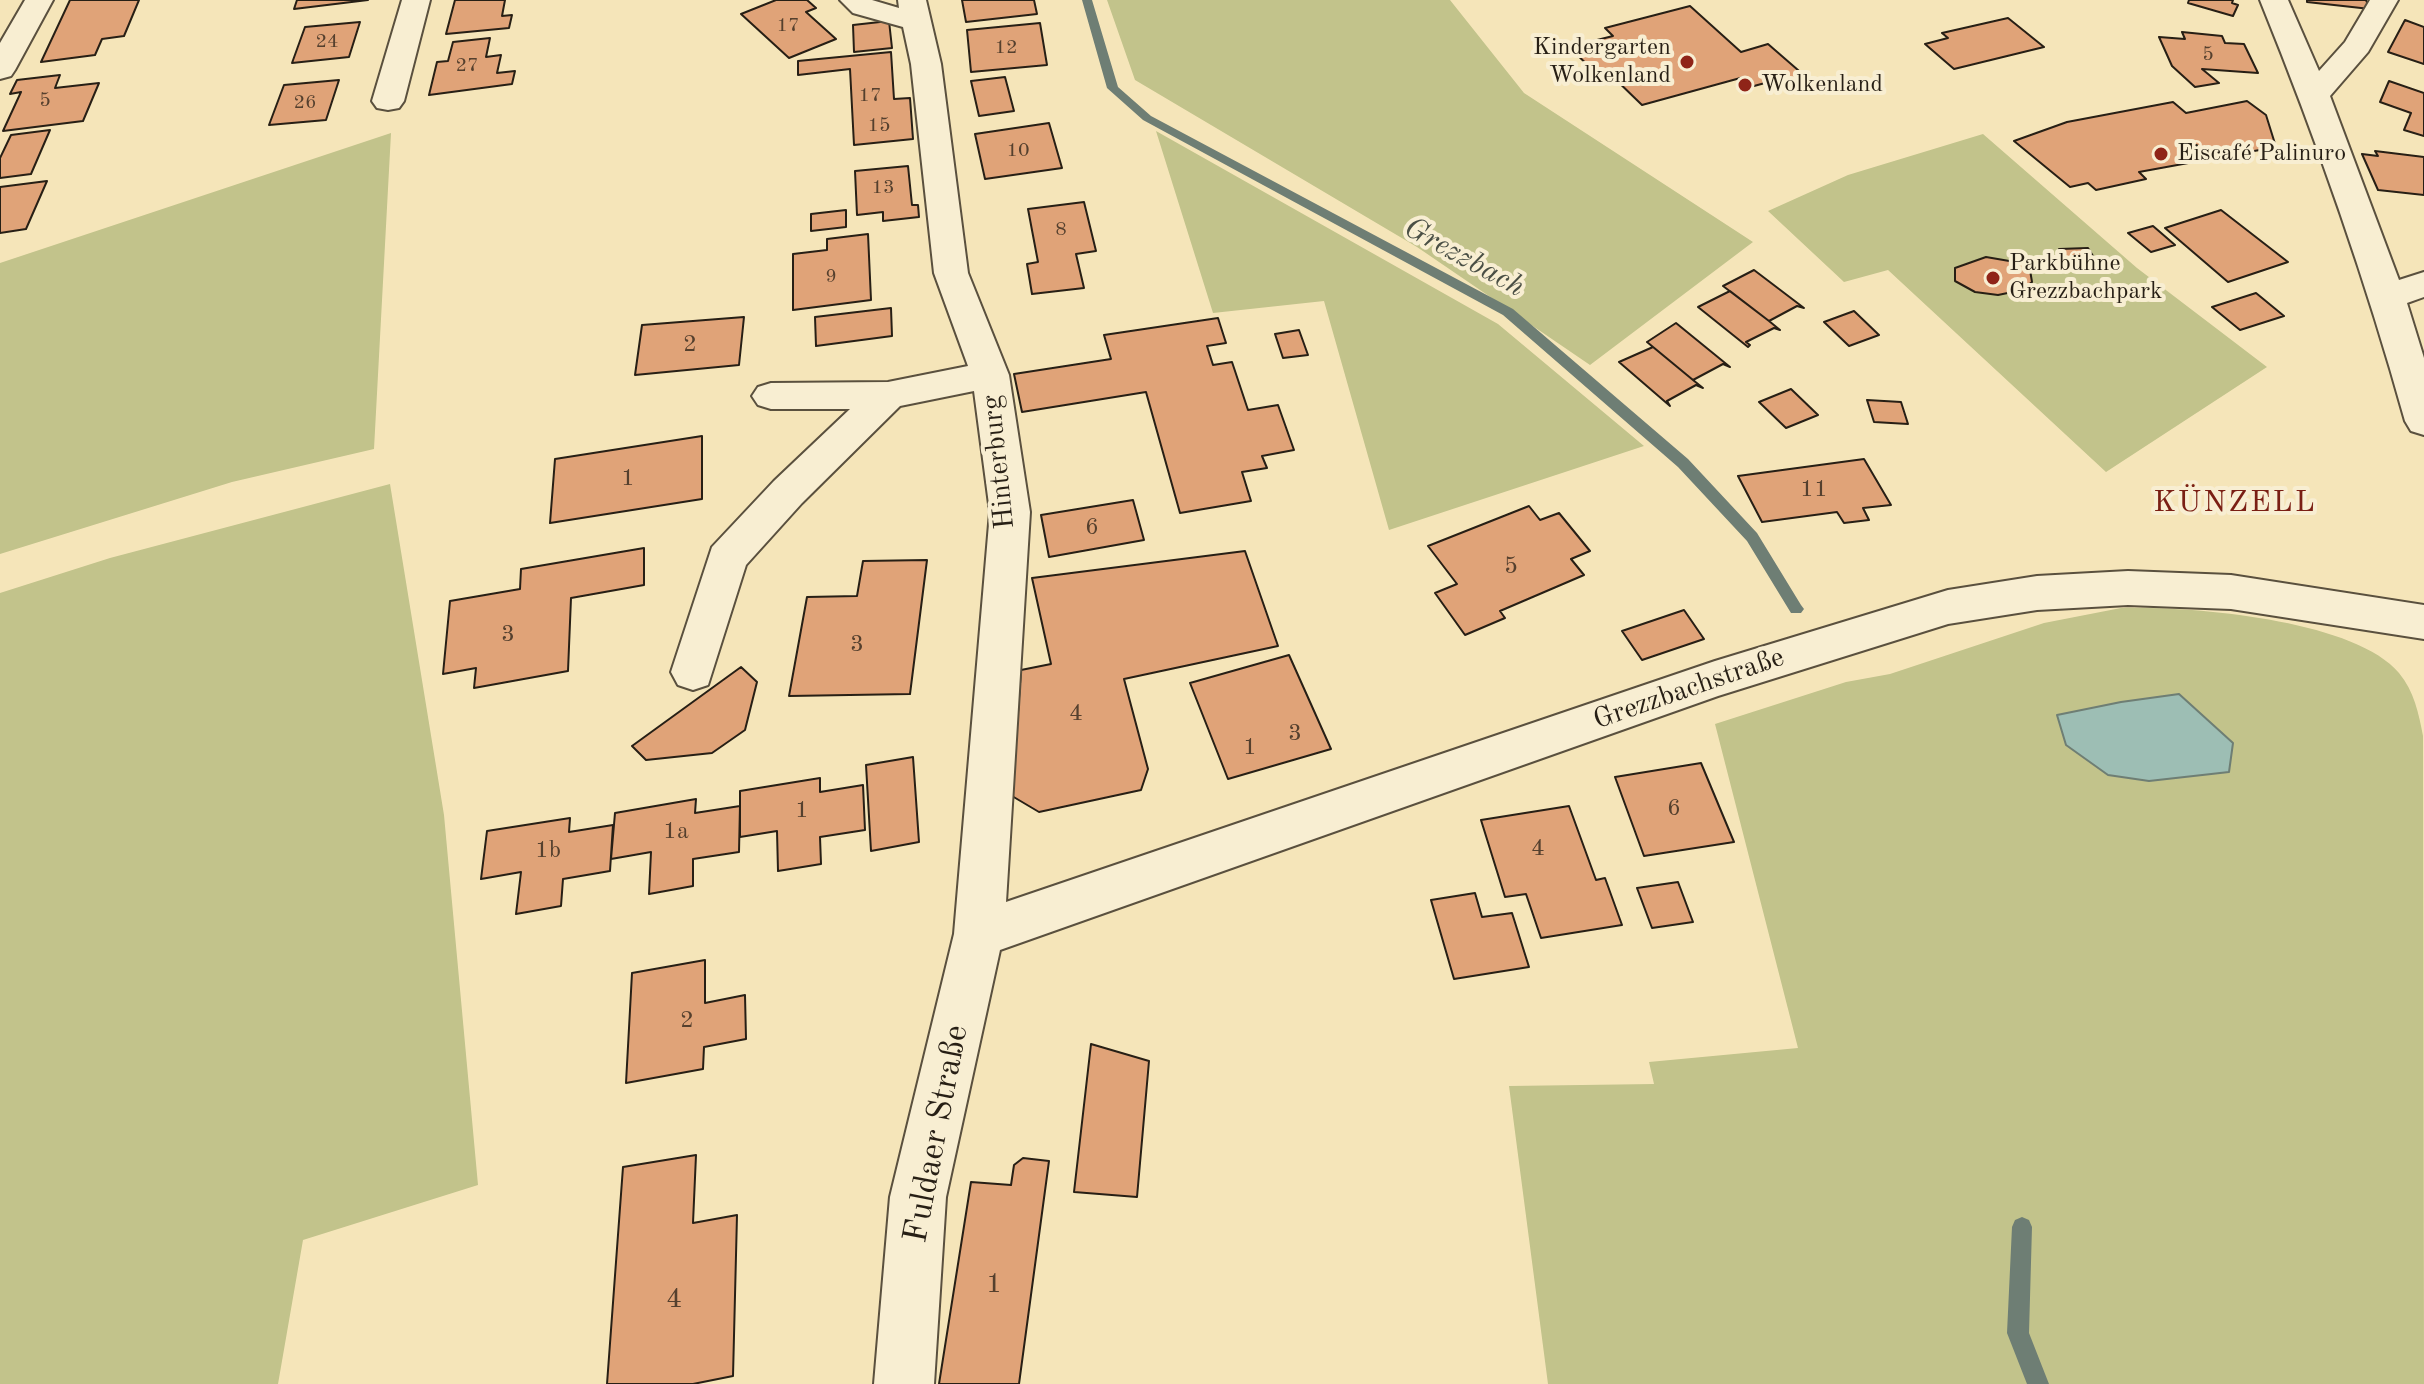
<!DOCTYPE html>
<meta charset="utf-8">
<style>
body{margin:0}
canvas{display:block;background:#f5e5b9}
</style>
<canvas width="2424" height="1384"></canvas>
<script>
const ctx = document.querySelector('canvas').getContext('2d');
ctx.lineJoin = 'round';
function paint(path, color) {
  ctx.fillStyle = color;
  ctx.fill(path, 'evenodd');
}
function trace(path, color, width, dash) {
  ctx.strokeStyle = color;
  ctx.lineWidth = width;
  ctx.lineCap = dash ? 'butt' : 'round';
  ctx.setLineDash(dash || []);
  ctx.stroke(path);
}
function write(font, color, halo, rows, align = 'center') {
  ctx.font = font + ' "Old Standard TT",serif';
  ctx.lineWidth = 8;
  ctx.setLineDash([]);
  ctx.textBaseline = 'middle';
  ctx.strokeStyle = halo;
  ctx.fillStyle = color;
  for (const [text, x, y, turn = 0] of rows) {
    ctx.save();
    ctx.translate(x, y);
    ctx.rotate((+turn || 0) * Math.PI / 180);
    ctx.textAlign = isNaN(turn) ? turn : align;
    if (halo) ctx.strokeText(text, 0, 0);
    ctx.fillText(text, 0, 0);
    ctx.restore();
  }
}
paint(new Path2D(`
 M1107 0H1450L1524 93 1753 242 1590 365 1417 247 1135 80Z
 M1156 131 1498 324 1644 446 1389 530 1324 301 1213 313Z
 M391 133 374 449 232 482 0 554V263Z
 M1983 134 2137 268 2267 367 2106 472 1888 270 1844 282 1768 211 1848 175Z
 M390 484 444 815 478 1185 303 1240 278 1384H0V593L110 558Z
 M2121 608C2188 606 2354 619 2399 673 2414 691 2419 714 2423 736L2424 1384H1548L1509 1086 1654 1084 1649 1062 1798 1048 1715 724 1846 682 1890 674 2044 623Z`), '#c2c38b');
const water = new Path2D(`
 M2179 694 2233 743 2229 772 2149 781 2108 775 2066 745 2057 715 2121 702Z`);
paint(water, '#9dbeb4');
trace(water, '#6e7e74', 2);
paint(new Path2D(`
 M1082 0H1092L1118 87 1151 116 1513 309 1688 459 1757 533 1801 605 1804 609 1801 613H1791L1747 541 1678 467 1503 315 1143 120 1107 88Z
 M2022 1217 2029 1220 2032 1227 2029 1333 2049 1384H2027L2007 1333 2012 1227 2015 1220Z`), '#6e7e74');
const building = new Path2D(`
 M70 0H139L124 36 102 39 95 55 41 62Z
 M297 0H368L294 9Z
 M455 0H505L502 16 512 15 509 28 446 34Z
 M776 0H807L816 8 806 12 836 39 789 58 741 14Z
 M962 0H1034L1037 14 966 22Z
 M2189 0H2233L2232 3 2238 5 2233 16 2188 3Z
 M2307 0H2366L2370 9 2307 2Z
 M1690 6 1741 52 1768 44 1806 77 1792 81 1787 77 1754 86 1744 77 1642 105 1609 73 1598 75 1569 47 1613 36 1605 28Z
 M2008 18 2044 47 1954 69 1925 44 1948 38 1942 33Z
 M2405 20 2424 27V64L2388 52Z
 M889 21 892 48 854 52 853 25Z
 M360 22 349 57 292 63 305 27Z
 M1040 23 1047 65 971 72 967 30Z
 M2182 32 2222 36 2225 43 2244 44 2258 73 2202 69 2219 83 2195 87 2172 66 2159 37 2185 39Z
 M490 38 486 57 501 55 497 73 515 71 512 84 429 95 437 62 448 61 453 42Z
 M891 52 894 99 910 98 913 139 854 145 850 69 798 75V61Z
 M60 75 55 88 99 83 83 121 3 131 21 92 10 94 17 80Z
 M1005 77 1014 111 979 116 971 81Z
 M339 80 326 120 269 125 284 85Z
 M2389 81 2424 93V136L2404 130 2411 113 2380 102Z
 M2247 101 2266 115 2276 147 2139 172 2146 179 2096 190 2088 183 2070 187 2014 141 2067 122 2173 102 2186 113Z
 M1049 123 1062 168 985 179 975 134Z
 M50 130 31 174 0 178V158L11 135Z
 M2375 151 2424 157V195L2378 190 2362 154 2378 156Z
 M908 166 912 205H918L919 217 883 221V212L857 215 855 171Z
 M47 181 26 229 0 233V187Z
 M1084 202 1096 251 1076 254 1084 288 1032 294 1027 264 1038 262 1028 209Z
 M846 210V227L811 231V214Z
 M2221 210 2288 262 2228 282 2165 228Z
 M2153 226 2175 245 2151 252 2128 233Z
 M868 234 871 300 793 310V254L827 250V239Z
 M2088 248 2103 272H2074L2059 249Z
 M1986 257 2021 263 2030 270 2032 282 2022 290 1998 295 1975 292 1955 281V268Z
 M1754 270 1804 308 1797 306 1769 321 1723 286Z
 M1730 291 1769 321 1780 330 1774 328 1746 342 1750 345 1748 347 1698 307Z
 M2256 293 2284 316 2240 330 2212 307Z
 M891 308 892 336 816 346 815 317Z
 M1854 311 1879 335 1849 346 1824 322Z
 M744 317 739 365 635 375 642 325Z
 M1218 318 1226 343 1207 346 1213 365 1232 362 1248 410 1278 405 1294 450 1262 456 1267 468 1242 472 1251 501 1180 513 1146 392 1022 412 1014 374 1111 359 1104 335Z
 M1676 323 1730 367 1723 364 1693 380 1647 342Z
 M1299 330 1308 355 1283 358 1275 334Z
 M1653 347 1693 380 1703 388 1696 385 1667 401 1670 406 1619 362Z
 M1791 389 1818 415 1786 428 1759 402Z
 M1867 400 1901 402 1908 424 1874 422Z
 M702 436V499L550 523 555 459Z
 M1864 459 1891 505 1863 508 1869 520 1844 523 1837 512 1762 522 1738 476Z
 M1133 500 1144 540 1049 557 1041 515Z
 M1529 506 1540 520 1559 513 1590 551 1571 559 1584 575 1500 611 1505 618 1465 635 1435 593 1457 584 1428 546Z
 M644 548V585L571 598 568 671 474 688 476 668 443 674 450 601 520 589 521 569Z
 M1245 551 1278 646 1124 679 1148 769 1141 790 1039 812 1012 796 1021 670 1051 664 1032 578Z
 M927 560 910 694 789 696 807 597 857 596 863 561Z
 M1684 610 1704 639 1642 660 1622 631Z
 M1289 655 1331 749 1228 779 1190 683Z
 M741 667 757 682 745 730 712 753 646 760 632 746Z
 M913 757 919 842 871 851 866 765Z
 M1701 763 1734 842 1644 856 1615 777Z
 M820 778V792L863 785 865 830 820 837 821 864 778 871 777 831 740 837V791Z
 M696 799 695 813 740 806 739 852 693 859V886L649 894 651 852 611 859 615 813Z
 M1569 806 1596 880 1605 878 1622 925 1541 938 1526 894 1505 897 1481 820Z
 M570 818 569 832 613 825 610 871 563 879 561 906 516 914 521 872 481 879 487 831Z
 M1678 882 1693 922 1652 928 1637 888Z
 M1475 893 1482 917 1512 913 1529 967 1454 979 1431 900Z
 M705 960V1003L745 995 746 1039 704 1047 703 1069 626 1083 632 973Z
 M1091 1044 1149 1061 1137 1197 1074 1192Z
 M696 1155 693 1223 737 1215 733 1376 693 1384H607L623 1167Z
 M1023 1158 1049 1161 1019 1384H939L971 1182 1011 1185 1014 1165Z`);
paint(building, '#e0a378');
trace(building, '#271f15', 2);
const minor = new Path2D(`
 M25 0H53L15 70 11 76 0 79V43Z
 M402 0H430L404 101 399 108 388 110 377 108 372 101Z
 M840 0H872L899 8 898 0H926L941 64 968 273 1009 375 1030 512 1006 902 1715 661 1948 590 2037 576 2128 571 2231 575 2424 605V639L2231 609 2128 605 2037 610 1948 624 1718 696 1000 950 946 1197 934 1384H874L890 1197 954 934 990 512 974 391 900 406 802 503 746 565 708 685 693 690 678 685 671 672 712 547 774 481 850 409H771L758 405 752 396 758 387 771 383 888 382 968 366 934 273 911 64 903 27 853 13Z
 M2260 0H2288L2319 71 2345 42 2370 0H2398L2368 52 2330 96 2399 280 2424 272V297L2407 303 2424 358V435L2411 431 2405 421C2365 277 2316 138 2260 0Z`);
trace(minor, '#5a503e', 4);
paint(minor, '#f8eed2');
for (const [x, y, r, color] of [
 [1687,62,8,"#8f2418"],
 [1745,85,8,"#8f2418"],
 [2161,154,8,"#8f2418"],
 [1993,278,8,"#8f2418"]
]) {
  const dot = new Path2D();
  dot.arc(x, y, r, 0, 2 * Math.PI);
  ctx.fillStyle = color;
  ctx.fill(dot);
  trace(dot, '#f8eed2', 3);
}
write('20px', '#55402e', null, [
 ["17",788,26],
 ["24",327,42],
 ["12",1006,48],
 ["5",2208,55],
 ["27",467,66],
 ["17",870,96],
 ["5",45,101],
 ["26",305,103],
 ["15",879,126],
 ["10",1018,151],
 ["13",883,188],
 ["8",1061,230],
 ["9",831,277]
]);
write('24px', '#271f15', '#f8eed2', [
 ["Kindergarten",1671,48,"right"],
 ["Wolkenland",1671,76,"right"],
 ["Wolkenland",1761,85],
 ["Eiscafé Palinuro",2177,154],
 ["Parkbühne",2009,264],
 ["Grezzbachpark",2009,292]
], 'left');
write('24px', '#55402e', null, [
 ["2",690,345],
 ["1",628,479],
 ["11",1814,490],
 ["6",1092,528],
 ["5",1511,567],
 ["3",508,635],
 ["3",857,645],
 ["4",1076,714],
 ["3",1295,734],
 ["1",1250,748],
 ["6",1674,809],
 ["1",802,811],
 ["1a",676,832],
 ["4",1538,849],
 ["1b",548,851],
 ["2",687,1021]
]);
write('28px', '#271f15', '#f8eed2', [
 ["Hinterburg",999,462,-96],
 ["Grezzbachstraße",1689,689,-19]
]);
write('28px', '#55402e', null, [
 ["1",994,1285],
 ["4",674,1300]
]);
write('italic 30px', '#4a4f45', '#f8eed2', [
 ["Grezzbach",1464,258,29]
]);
ctx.letterSpacing = '2px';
write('30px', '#7a1f14', '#f8eed2', [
 ["KÜNZELL",2235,503]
]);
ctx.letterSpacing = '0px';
write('34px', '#271f15', '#f8eed2', [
 ["Fuldaer Straße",937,1134,-79]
]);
</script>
